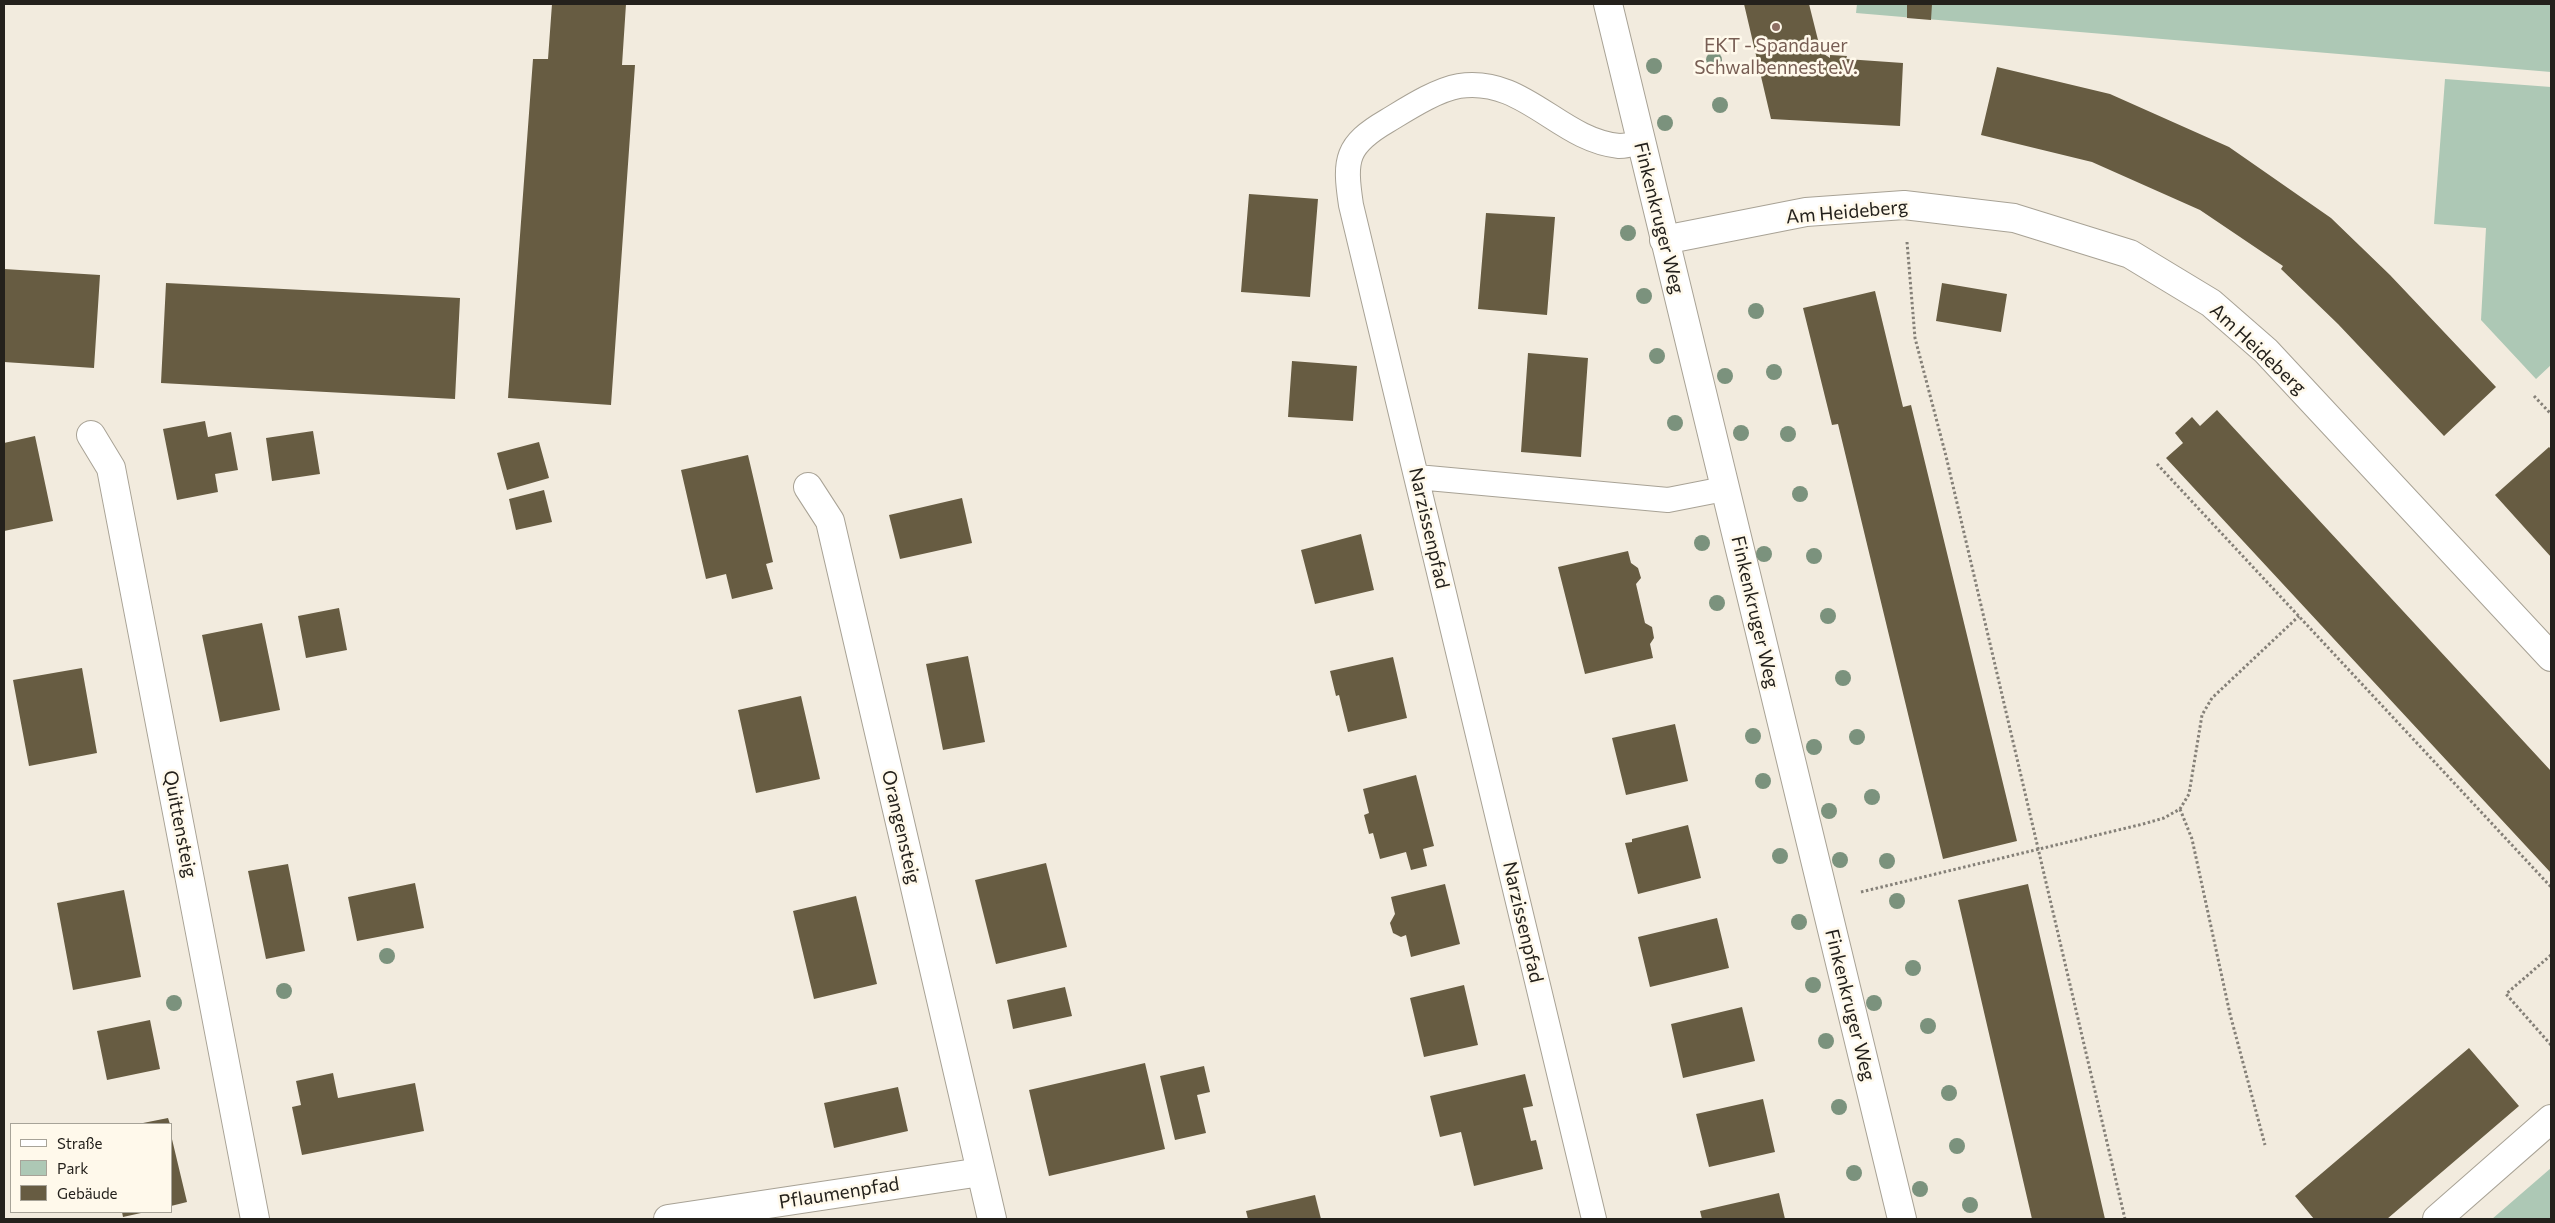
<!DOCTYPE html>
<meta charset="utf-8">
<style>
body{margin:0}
#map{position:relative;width:2555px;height:1223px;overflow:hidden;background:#f2ebde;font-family:Commissioner,sans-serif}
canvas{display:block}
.frame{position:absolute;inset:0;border:5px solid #24211c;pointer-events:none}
.legend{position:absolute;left:10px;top:1123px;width:162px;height:90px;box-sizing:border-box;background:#fff9eb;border:1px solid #a7a398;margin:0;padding:6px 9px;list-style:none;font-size:15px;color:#24211c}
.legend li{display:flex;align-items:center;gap:10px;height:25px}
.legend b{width:25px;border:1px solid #a7a398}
</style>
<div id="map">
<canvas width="2555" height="1223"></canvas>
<div class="frame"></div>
<ul class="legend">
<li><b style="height:6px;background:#fff"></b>Straße</li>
<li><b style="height:14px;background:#adc8b5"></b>Park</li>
<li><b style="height:14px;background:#675c42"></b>Gebäude</li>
</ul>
</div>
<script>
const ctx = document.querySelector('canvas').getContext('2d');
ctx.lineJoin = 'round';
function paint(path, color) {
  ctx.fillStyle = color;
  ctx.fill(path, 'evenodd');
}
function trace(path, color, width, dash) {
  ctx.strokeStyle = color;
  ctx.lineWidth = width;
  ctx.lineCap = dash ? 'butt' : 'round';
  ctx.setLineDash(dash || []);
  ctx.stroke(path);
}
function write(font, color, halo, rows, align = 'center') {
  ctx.font = font + ' Commissioner,sans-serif';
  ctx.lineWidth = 5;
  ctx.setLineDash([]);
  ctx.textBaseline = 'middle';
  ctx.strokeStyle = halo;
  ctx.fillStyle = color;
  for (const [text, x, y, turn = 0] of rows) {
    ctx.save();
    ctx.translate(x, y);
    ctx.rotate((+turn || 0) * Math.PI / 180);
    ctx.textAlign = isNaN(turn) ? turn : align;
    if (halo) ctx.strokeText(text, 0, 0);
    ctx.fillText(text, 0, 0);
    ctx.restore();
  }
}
paint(new Path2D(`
 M1857 4H2551V72L1856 13Z
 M2445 79 2551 87V365L2536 379 2481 320 2486 228 2434 224Z
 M2551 1168V1219H2492Z`), '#adc8b5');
paint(new Path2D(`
 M552 4H626L622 65H635L611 405 508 398 533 59H548Z
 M1744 4H1809L1821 52 1830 58V55L1847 56 1846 59 1903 63 1900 126 1771 119Z
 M1907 4H1932L1931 20 1907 18Z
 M1997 67 2110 94 2229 147 2331 218 2390 275 2496 387 2444 436 2338 324 2281 269 2283 266 2200 210 2092 162 1981 135Z
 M1249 194 1318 199 1310 297 1241 292Z
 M1486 213 1555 217 1547 315 1478 309Z
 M4 269 100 275 94 368 4 362Z
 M166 283 460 298 455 399 161 383Z
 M1942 283 2007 294 2001 332 1936 321Z
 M1875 291 1903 407 1911 405 2017 841 1943 859 1838 424 1832 425 1803 308Z
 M1528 353 1588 358 1581 457 1521 452Z
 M1292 361 1357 366 1353 421 1288 417Z
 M2217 410 2551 771V873L2166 458 2183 443 2175 433 2192 417 2200 426Z
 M205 421 208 437 231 432 238 470 215 474 218 492 177 500 163 429Z
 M313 431 320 474 272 481 266 438Z
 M35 436 53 521 4 531V443Z
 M539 442 549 478 507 490 497 453Z
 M2549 447 2551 449V557L2495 495Z
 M748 455 773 562 766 564 773 589 732 599 726 574 706 579 681 470Z
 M544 490 552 522 516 530 509 499Z
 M962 498 972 543 900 559 889 515Z
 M1361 534 1374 590 1315 604 1301 550Z
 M1628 551 1631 563 1638 568 1641 578 1636 584 1645 623 1652 627 1654 638 1650 644 1653 658 1585 674 1558 567Z
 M339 608 347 650 306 658 298 616Z
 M262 623 280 710 220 722 202 635Z
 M968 656 985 742 943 750 926 664Z
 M1393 657 1407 718 1348 732 1339 695 1336 696 1330 671Z
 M82 668 97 753 29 766 13 680Z
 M801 696 820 779 756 793 738 710Z
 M1675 724 1688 781 1626 795 1612 738Z
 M1416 775 1434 846 1423 849 1427 866 1411 870 1406 852 1380 859 1373 833 1369 834 1364 815 1369 813 1363 789Z
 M1688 825 1701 878 1638 894 1625 843 1632 842V839Z
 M1046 863 1067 947 996 964 975 880Z
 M288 864 305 951 266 959 248 871Z
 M415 883 424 928 357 941 348 897Z
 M1445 884 1460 944 1411 957 1406 935 1401 937 1393 933 1390 923 1395 914 1391 897Z
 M2028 884 2105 1219H2032L1958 900Z
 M124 890 141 977 73 990 57 903Z
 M856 896 877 984 814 999 793 911Z
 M1717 918 1729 968 1650 987 1638 937Z
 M1464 985 1478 1045 1424 1057 1410 998Z
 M1065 987 1072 1016 1013 1029 1007 1000Z
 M1742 1007 1755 1061 1683 1078 1671 1024Z
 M150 1020 160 1069 107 1080 97 1031Z
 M2469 1048 2519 1106 2387 1219H2314L2295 1196Z
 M1145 1063 1165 1149 1049 1176 1029 1090Z
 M1204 1066 1210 1092 1197 1095 1206 1133 1175 1140 1160 1076Z
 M333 1073 338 1098 415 1083 424 1131 302 1155 292 1107 301 1105 296 1081Z
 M1525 1074 1533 1106 1523 1108 1531 1141 1536 1140 1543 1169 1474 1186 1461 1132 1440 1137 1430 1096Z
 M898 1087 908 1131 834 1148 824 1103Z
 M1763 1099 1775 1152 1709 1167 1696 1114Z
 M168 1118 170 1124H143V1123Z
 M171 1135 187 1202 171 1206Z
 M1779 1193 1785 1219H1702L1700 1211Z
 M1315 1195 1321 1219H1248L1246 1211Z
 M122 1212H141V1213L123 1217Z`), '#675c42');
const service = new Path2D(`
 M1417 477 1668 500 1724 489
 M1594 1219 1351 205C1344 159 1346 145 1387 121 1407 109 1436 90 1459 86 1524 76 1559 140 1619 146 1626 146 1634 144 1641 142`);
const minor = new Path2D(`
 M1608 4 1902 1219
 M1664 240 1806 212 1904 205 2014 218 2130 254 2211 303 2266 351 2551 657
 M91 435 111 468 255 1219
 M808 487 830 521 992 1219
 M668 1219 981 1172
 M2437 1219 2551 1119`);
trace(service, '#a8a295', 26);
trace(minor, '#a8a295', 30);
trace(new Path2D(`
 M1907 242 1915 338 1946 456 2125 1219
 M2534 396 2551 414
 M2157 464 2551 887
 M2180 809 2192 839 2230 1014 2265 1145
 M1861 892 2143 824 2164 818 2180 809 2189 794 2202 715 2212 698 2299 616
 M2551 955 2506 994 2551 1045`), '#858078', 3, [2.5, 2.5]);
trace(service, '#fff', 24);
trace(minor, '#fff', 28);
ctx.fillStyle = '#7b927d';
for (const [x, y] of [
 [1714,60],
 [1654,66],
 [1720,105],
 [1665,123],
 [1628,233],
 [1644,296],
 [1756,311],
 [1657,356],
 [1774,372],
 [1725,376],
 [1675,423],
 [1741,433],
 [1788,434],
 [1800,494],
 [1702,543],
 [1764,554],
 [1814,556],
 [1717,603],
 [1828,616],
 [1843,678],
 [1753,736],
 [1857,737],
 [1814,747],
 [1763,781],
 [1872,797],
 [1829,811],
 [1780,856],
 [1840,860],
 [1887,861],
 [1897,901],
 [1799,922],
 [387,956],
 [1913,968],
 [1813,985],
 [284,991],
 [174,1003],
 [1874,1003],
 [1928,1026],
 [1826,1041],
 [1949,1093],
 [1839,1107],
 [1957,1146],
 [1854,1173],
 [1920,1189],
 [1970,1205]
]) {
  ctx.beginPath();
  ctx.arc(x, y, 8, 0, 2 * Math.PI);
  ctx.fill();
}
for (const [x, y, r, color] of [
 [1776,27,5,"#8d6e63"]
]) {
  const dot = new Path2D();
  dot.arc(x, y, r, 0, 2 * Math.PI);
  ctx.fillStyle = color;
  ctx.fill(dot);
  trace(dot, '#fff9eb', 2);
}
write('19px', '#785e54', '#fff9eb', [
 ["EKT - Spandauer",1776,46],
 ["Schwalbennest e.V.",1776,68]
]);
write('19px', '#24211c', '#fff9eb', [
 ["Am Heideberg",1847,212,-5],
 ["Finkenkruger Weg",1659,218,76],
 ["Am Heideberg",2258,349,43],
 ["Narzissenpfad",1429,528,77],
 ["Finkenkruger Weg",1755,612,77],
 ["Quittensteig",180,824,79],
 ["Orangensteig",901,827,77],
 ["Narzissenpfad",1523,922,77],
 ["Finkenkruger Weg",1850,1005,76],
 ["Pflaumenpfad",839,1193,-9]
]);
</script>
